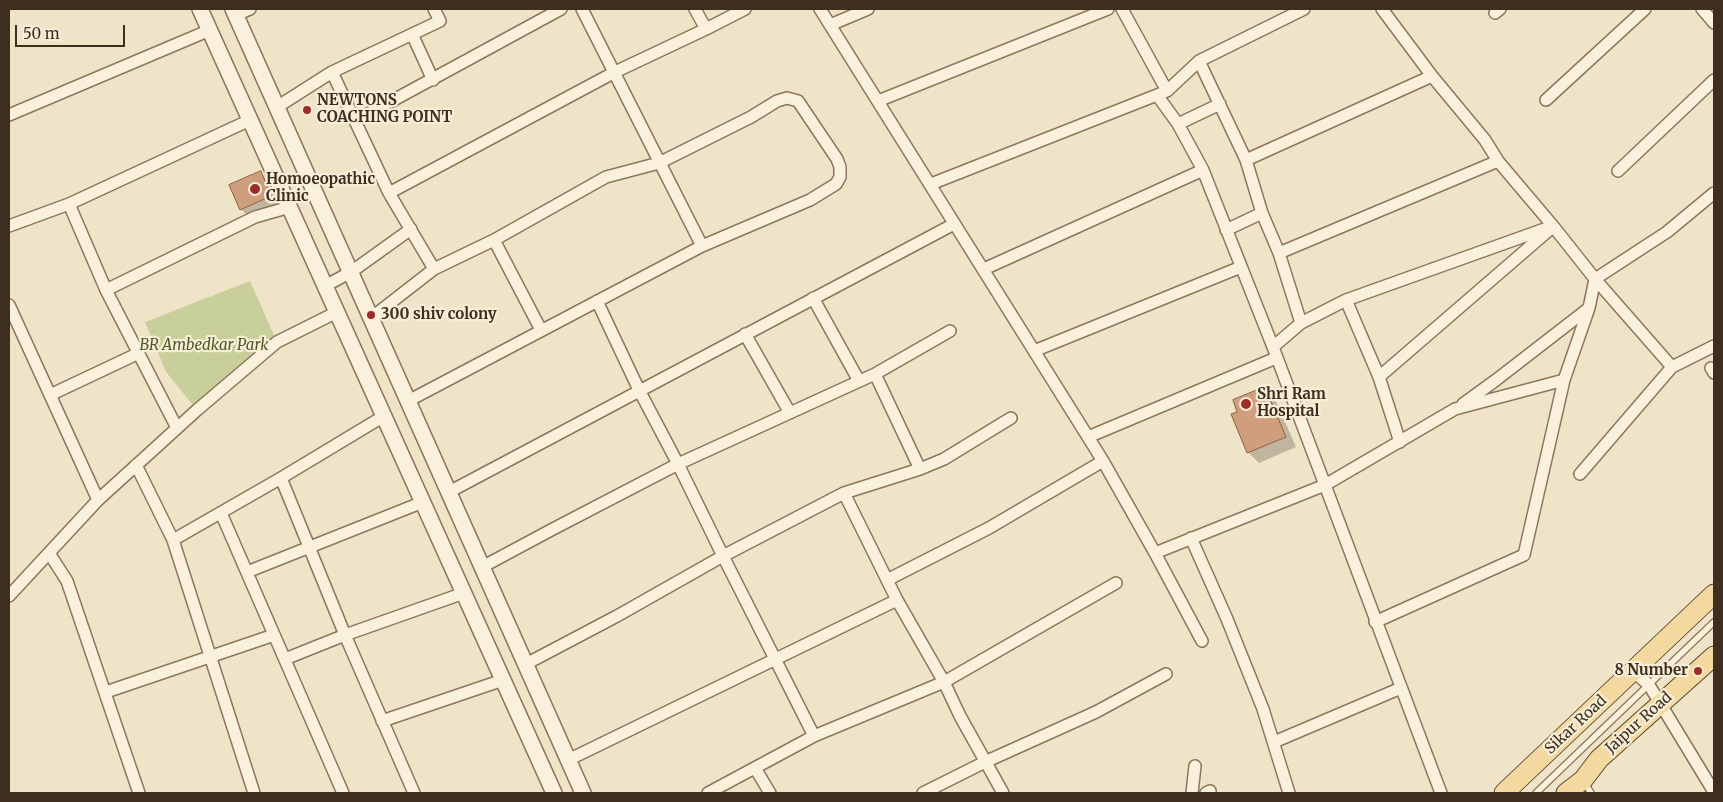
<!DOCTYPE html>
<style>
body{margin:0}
#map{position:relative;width:1723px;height:802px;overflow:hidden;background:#f0e4c8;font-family:Merriweather,serif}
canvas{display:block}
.frame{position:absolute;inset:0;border:10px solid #3d2e20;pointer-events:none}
.scale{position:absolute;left:15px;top:25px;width:110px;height:22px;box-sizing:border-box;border:2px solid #3d2e20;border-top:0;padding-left:6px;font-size:15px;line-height:18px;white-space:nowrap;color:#3d2e20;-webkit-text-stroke:4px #f7eed8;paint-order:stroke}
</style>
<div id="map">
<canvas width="1723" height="802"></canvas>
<div class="frame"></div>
<div class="scale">50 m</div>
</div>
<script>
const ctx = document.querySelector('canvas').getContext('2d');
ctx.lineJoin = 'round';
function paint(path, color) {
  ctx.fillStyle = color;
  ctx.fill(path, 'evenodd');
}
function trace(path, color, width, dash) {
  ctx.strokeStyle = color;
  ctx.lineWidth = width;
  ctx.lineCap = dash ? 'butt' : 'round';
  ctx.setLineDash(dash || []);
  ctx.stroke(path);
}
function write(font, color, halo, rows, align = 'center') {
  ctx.font = font + ' Merriweather,serif';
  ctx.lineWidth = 4.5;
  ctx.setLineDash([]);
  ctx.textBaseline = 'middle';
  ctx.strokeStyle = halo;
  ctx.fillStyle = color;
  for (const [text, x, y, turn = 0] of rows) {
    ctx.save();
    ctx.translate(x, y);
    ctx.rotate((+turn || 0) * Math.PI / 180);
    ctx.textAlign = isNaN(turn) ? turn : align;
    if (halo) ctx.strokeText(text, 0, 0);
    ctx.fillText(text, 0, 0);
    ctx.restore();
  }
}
paint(new Path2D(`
 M250 281 277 342 197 410 166 372 145 322Z`), '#c9cf9b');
paint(new Path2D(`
 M260 173 267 180 277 203 248 216 241 209Z
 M1265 388 1275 399 1296 447 1259 463 1248 452 1239 412Z`), '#0003');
const building = new Path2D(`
 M261 171 271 196 240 210 229 185Z
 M1265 387 1286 437 1247 453 1231 414 1237 412 1233 400Z`);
paint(building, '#cf9f7d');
trace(building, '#8d5f41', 1);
const service = new Path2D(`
 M1584 782 1591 793
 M1536 793 1714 622`);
const minor = new Path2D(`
 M582 9 702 246
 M695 9 706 29
 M820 9 1103 461 1155 553 1202 641
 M1122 9 1167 91 1157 95 1178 124 1203 170 1273 347 1441 793
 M1702 9 1714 23
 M1495 13 1500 9
 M236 15 250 9
 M830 25 868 9
 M412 34 433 80
 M1199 61 1246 160 1262 213 1279 253 1301 323
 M332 72 389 193 434 269
 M1167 91 1199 61 1304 9
 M1546 100 1645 9
 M878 101 1108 9
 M277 107 332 72 440 21 434 9
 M9 115 210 30
 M355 121 561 9
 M1178 124 1220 104
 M1246 160 1432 76
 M1618 171 1714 80
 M931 184 1157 95
 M389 193 615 72 706 29 745 9
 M69 204 106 290 177 428
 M9 226 69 204 250 120
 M1226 230 1262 213
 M494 240 541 330
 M1279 253 1498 161
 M984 269 1203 170
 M325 286 351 272 411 229
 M106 290 255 217 290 207
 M813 298 859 381
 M1346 300 1379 377 1400 442
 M597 301 639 390 678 464 723 556 814 736
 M9 305 98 500
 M371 318 434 269 494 240 606 177 659 163 751 117 777 101 787 98 798 101 837 159 840 167V177L836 184 810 200 702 246 408 401
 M745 334 790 413
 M1273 347 1301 323 1346 300 1553 226
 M1034 351 1241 267
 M1672 367 1595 279 1667 232 1714 193
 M1711 368 1714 373
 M875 374 920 469
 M1379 377 1548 231
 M50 395 139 353
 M1463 404 1496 380 1589 308
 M1088 437 1276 358
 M136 465 173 540 254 793
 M1580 474 1672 367 1714 346
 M281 478 345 635 414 793
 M449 492 954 224
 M844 493 897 600 944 682 960 716 1003 793
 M221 513 343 793
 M1191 538 1227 619 1263 709 1289 793
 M173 540 281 478 384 416
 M49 553 67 581 139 793
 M1155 553 1325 485 1455 409 1564 380
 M482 567 553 529 678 464 875 374 950 331
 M247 572 423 502
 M887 580 989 528 1103 461
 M9 596 98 500 197 410 277 342 337 312
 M1375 622 1524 555 1564 380 1589 308 1595 279 1553 226 1498 161 1485 140 1432 76 1382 9
 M285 659 345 635 464 593
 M526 664 617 616 723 556 844 493 920 469 944 459 1011 418
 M1633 671 1649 685 1714 792
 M106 692 274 635
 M382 721 503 680
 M1274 742 1401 688
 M568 760 897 600
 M755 768 770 793
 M708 793 814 736 944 682 1116 583
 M923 793 985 762 1096 712 1166 674
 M1192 793 1195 766
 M1206 793 1210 791`);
const tertiary = new Path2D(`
 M200 9 554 793
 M233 9 583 793`);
const primary = new Path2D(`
 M1504 793 1714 594
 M1566 793 1583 780 1599 759 1714 656`);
trace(service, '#8d765c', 8);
trace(minor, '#8d765c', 14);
trace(tertiary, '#8d765c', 18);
trace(primary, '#5b4430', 21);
trace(service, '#faf1dc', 5.5);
trace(minor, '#faf1dc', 11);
trace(tertiary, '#faf1dc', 15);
trace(primary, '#f3d9a0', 19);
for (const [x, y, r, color] of [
 [307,110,5,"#9e2a2b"],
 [255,189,6,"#9e2a2b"],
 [371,315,5,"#9e2a2b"],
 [1246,404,6,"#9e2a2b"],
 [1698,671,5,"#9e2a2b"]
]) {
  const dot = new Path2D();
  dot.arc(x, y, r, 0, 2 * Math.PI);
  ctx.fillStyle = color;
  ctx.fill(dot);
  trace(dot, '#f7eed8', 2);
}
write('bold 15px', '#3d2e20', '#f7eed8', [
 ["NEWTONS",317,101],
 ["COACHING POINT",317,118],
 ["Homoeopathic",266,180],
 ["Clinic",266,197],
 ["300 shiv colony",381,315],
 ["Shri Ram",1257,395],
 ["Hospital",1257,412],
 ["8 Number",1688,671,"right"]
], 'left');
write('italic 15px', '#4d5a26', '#f7eed8', [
 ["BR Ambedkar Park",204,346]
]);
write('15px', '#3d2e20', '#f7eed8', [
 ["Jaipur Road",1639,723,-42],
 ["Sikar Road",1576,725,-43]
]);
</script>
